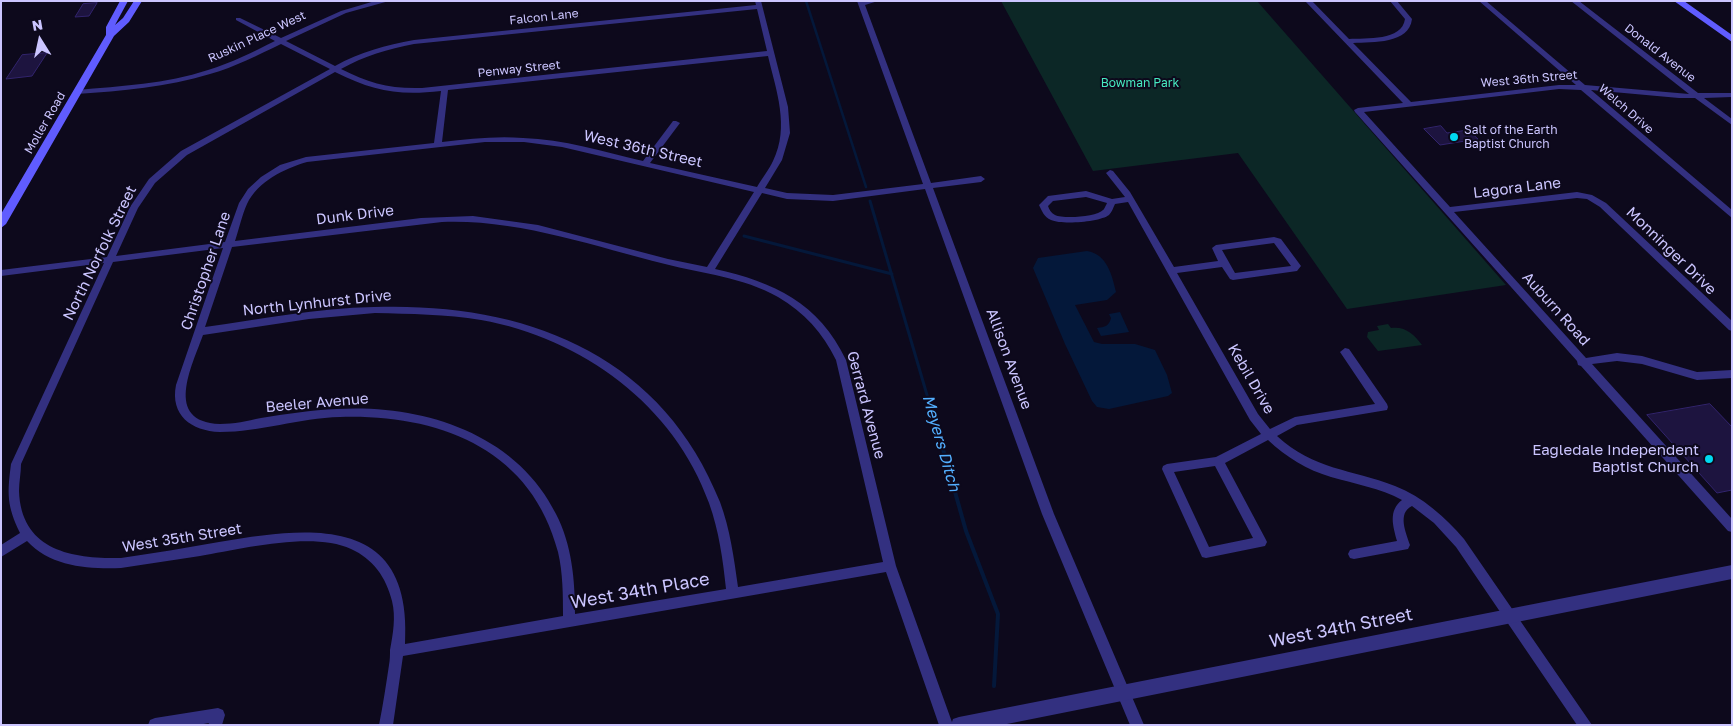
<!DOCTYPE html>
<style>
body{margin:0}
#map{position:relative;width:1733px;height:726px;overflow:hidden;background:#0d091c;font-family:"Golos Text",sans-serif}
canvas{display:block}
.frame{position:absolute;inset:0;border:2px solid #cbc5ff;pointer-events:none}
.north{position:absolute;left:15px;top:15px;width:50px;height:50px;-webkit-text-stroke:4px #0d091c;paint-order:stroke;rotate:350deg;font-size:14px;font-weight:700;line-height:20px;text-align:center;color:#cbc5ff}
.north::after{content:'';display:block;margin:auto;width:18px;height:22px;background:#cbc5ff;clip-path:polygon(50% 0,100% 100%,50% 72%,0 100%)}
</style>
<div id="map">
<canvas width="1733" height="726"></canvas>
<div class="frame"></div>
<div class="north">N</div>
</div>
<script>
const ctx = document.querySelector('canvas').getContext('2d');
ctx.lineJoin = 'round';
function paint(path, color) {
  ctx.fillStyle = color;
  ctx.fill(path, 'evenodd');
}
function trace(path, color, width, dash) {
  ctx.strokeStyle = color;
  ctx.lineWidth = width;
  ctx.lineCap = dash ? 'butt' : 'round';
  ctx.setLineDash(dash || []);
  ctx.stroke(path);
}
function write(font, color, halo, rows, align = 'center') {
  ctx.font = font + ' "Golos Text",sans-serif';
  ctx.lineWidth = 4;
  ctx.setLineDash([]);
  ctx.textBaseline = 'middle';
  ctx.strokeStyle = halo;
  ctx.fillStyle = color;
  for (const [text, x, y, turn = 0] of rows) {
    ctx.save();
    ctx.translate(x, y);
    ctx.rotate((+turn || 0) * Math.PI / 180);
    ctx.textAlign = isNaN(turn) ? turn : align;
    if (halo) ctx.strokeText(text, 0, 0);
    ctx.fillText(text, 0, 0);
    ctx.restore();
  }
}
paint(new Path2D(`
 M1001 1H1257L1506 285 1347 309 1238 153 1093 171Z
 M1388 324 1391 328C1405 326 1414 334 1422 345L1378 351 1367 337 1368 332 1379 330 1377 326Z`), '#0c2726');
paint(new Path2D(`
 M1087 251C1107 254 1112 275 1116 292L1107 300 1075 305 1094 342 1102 344H1135L1155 350 1167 375 1172 393 1168 396 1109 409 1097 407 1092 401 1065 344 1033 268 1038 258Z
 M1120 312 1129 332 1101 336 1097 328C1105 327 1109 326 1111 318L1109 314Z`), '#04183a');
trace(new Path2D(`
 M806 1 866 187`), '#04183a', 2.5);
trace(new Path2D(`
 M870 201 937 429
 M744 236 892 274`), '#04183a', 3);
trace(new Path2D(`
 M937 428 966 531 998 614 994 686`), '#04183a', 4);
const building = new Path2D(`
 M97 3 89 16 75 17 83 4Z
 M47 53 32 76 6 79 22 55Z
 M1441 126 1447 133 1468 130 1478 139 1440 145 1424 129Z
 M1710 404 1732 427V490L1717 493 1647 415Z`);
paint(building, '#1d143f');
trace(building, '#32246d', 1);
paint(new Path2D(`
 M375 1H389L346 13 286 41 335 66C360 52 386 45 414 40L756 5 755 1H761L788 107 790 133 782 160 765 188 787 193 833 195 923 184 857 1H878L865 5 931 183 981 176 985 179 981 182 933 188 1054 514 1144 725H1130L1042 514 925 189 833 201 787 199 762 193 715 269C774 282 819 303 846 360L896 566 953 725H939L886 572 403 656 393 725H379C383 705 386 685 389 665 390 660 390 654 390 650 393 634 396 617 392 601 386 577 373 559 351 549 313 531 241 549 200 556 174 560 147 564 121 568 88 569 51 567 27 541L1 557V545L20 533C7 506 7 494 11 464L104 263 1 276V270L107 257 130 207 149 179 181 151 330 69 281 44C258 55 235 67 210 74 167 87 122 91 77 94L73 92 77 90C121 86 166 84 208 70 231 63 253 52 275 41L236 20V18H240L281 38 341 11ZM757 9 767 51 422 88C389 89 369 83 341 69 364 56 388 49 414 44ZM768 56C776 90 790 127 773 161 769 170 762 178 757 187L650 163 680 123 676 121H673L643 161C604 152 563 139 523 138 495 136 469 139 442 142L448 90ZM335 72C373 91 398 96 441 91L434 143 306 157 280 165 261 177 248 189 239 203 225 242 116 256 138 208 155 183 187 155ZM485 142H524L562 147 754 192 707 267 668 259 538 225 473 216 421 218 235 241C239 229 242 215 247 204 258 181 284 169 307 162ZM442 222C518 219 592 246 665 264 703 274 743 277 778 297 804 312 823 333 836 360L883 562 738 587C734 558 730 529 720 502 661 353 524 302 374 307 317 308 261 319 205 327L232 247ZM223 248 176 385C170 415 191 431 220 432 260 432 299 418 340 417 438 414 531 448 558 552 563 573 563 596 563 616L405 644C413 514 311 526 219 542 186 548 154 553 121 558 73 559 21 551 19 491 19 482 21 473 21 464L113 262ZM375 313C410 314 446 314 481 320 582 338 674 405 709 503 719 531 723 560 726 589L575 614C575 580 572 545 556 514 516 433 422 404 337 409 311 410 286 414 261 418 247 421 234 424 220 424 163 422 192 366 203 335L309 319Z
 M1305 1H1312L1349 39C1366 38 1402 41 1405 19L1390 1H1397L1412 19C1409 44 1373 42 1353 43L1411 102 1559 85H1576L1479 1H1486L1585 85 1689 94 1571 1H1579L1698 93H1732V97L1704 98 1732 119V125L1695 98H1679L1591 90 1732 210V218L1581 90 1559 89 1364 112 1450 207 1577 192 1592 195 1606 203 1732 321V331L1729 330 1600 207 1587 199 1577 198 1454 212 1586 358 1617 353 1642 356 1697 372 1732 370V378L1697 380 1642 364 1617 361 1592 364 1732 519V532L1728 531 1581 366 1578 365 1577 361 1355 112 1354 110 1358 108 1403 103Z
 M1110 170 1113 171 1130 192 1174 267 1218 261 1212 248 1216 245 1274 237 1281 239 1301 266 1297 271 1233 280 1230 279 1222 267 1177 273 1258 414 1270 429 1295 417 1375 404 1340 352 1345 348 1349 349 1387 404 1388 407 1387 410 1297 425 1277 436C1314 470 1351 469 1395 486 1423 497 1445 517 1464 539L1592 725H1577L1456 547 1434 523 1412 506C1397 513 1406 533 1410 545L1408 549 1354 559 1350 558 1348 554 1350 550 1354 549 1397 541C1393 526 1388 511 1402 500 1380 488 1355 484 1331 477 1307 470 1286 457 1268 440L1225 463 1265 538 1267 542 1265 546 1206 558 1202 557 1162 469 1163 466 1167 464 1216 457 1261 434 1250 420 1128 202 1115 204C1113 208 1112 212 1109 215 1100 222 1062 225 1051 220 1044 217 1042 211 1039 205L1048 196 1086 191 1112 199 1125 197 1106 173ZM1086 197 1107 203C1106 205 1104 210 1103 210 1097 217 1063 219 1055 215 1051 213 1049 209 1048 206L1053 201ZM1274 243 1291 266 1235 273 1222 250ZM1215 466 1253 538 1209 547 1174 472Z
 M218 708 223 710 225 715 222 725H208L209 723 198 725H148L150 720 155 718Z`), '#333080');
paint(new Path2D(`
 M1732 565V579L1002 725H951L953 719 959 717Z`), '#333080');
paint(new Path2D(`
 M120 1H128L115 25 123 18 134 1H142L129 22 114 36 6 224 1 228V214L106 35V27Z
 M1674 1H1684L1732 35V42Z`), '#605cff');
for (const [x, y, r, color] of [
 [1454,137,5,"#00d8f0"],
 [1709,459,5,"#00d8f0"]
]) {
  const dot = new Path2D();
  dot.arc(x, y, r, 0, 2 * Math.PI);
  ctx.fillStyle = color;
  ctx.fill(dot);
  trace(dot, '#0d091c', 2);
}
write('12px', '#cbc5ff', '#0d091c', [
 ["Falcon Lane",544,17,-6],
 ["Ruskin Place West",257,37,-25],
 ["Donald Avenue",1660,53,38],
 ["Penway Street",519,69,-6],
 ["West 36th Street",1529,79,-5],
 ["Welch Drive",1626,109,41],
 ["Moller Road",45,123,-60]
]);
write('12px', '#47e9c0', '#0d091c', [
 ["Bowman Park",1140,83]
]);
write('12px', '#cbc5ff', '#0d091c', [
 ["Salt of the Earth",1464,130],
 ["Baptist Church",1464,144]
], 'left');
write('15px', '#cbc5ff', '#0d091c', [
 ["West 36th Street",643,149,13],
 ["Lagora Lane",1517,188,-7],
 ["Dunk Drive",355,215,-7],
 ["Monninger Drive",1671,251,44],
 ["North Norfolk Street",100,253,-64],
 ["Christopher Lane",206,271,-71],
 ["North Lynhurst Drive",317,303,-6],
 ["Auburn Road",1556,309,48],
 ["Allison Avenue",1009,359,70],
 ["Kebil Drive",1251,379,60],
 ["Beeler Avenue",317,403,-5],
 ["Gerrard Avenue",866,405,75],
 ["West 35th Street",182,538,-9]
]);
write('15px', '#cbc5ff', '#0d091c', [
 ["Eagledale Independent",1699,450],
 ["Baptist Church",1699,467]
], 'right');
write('italic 16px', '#53afff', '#0d091c', [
 ["Meyers Ditch",941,443,74]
]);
write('18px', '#cbc5ff', '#0d091c', [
 ["West 34th Place",640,591,-10],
 ["West 34th Street",1341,628,-11]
]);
</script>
